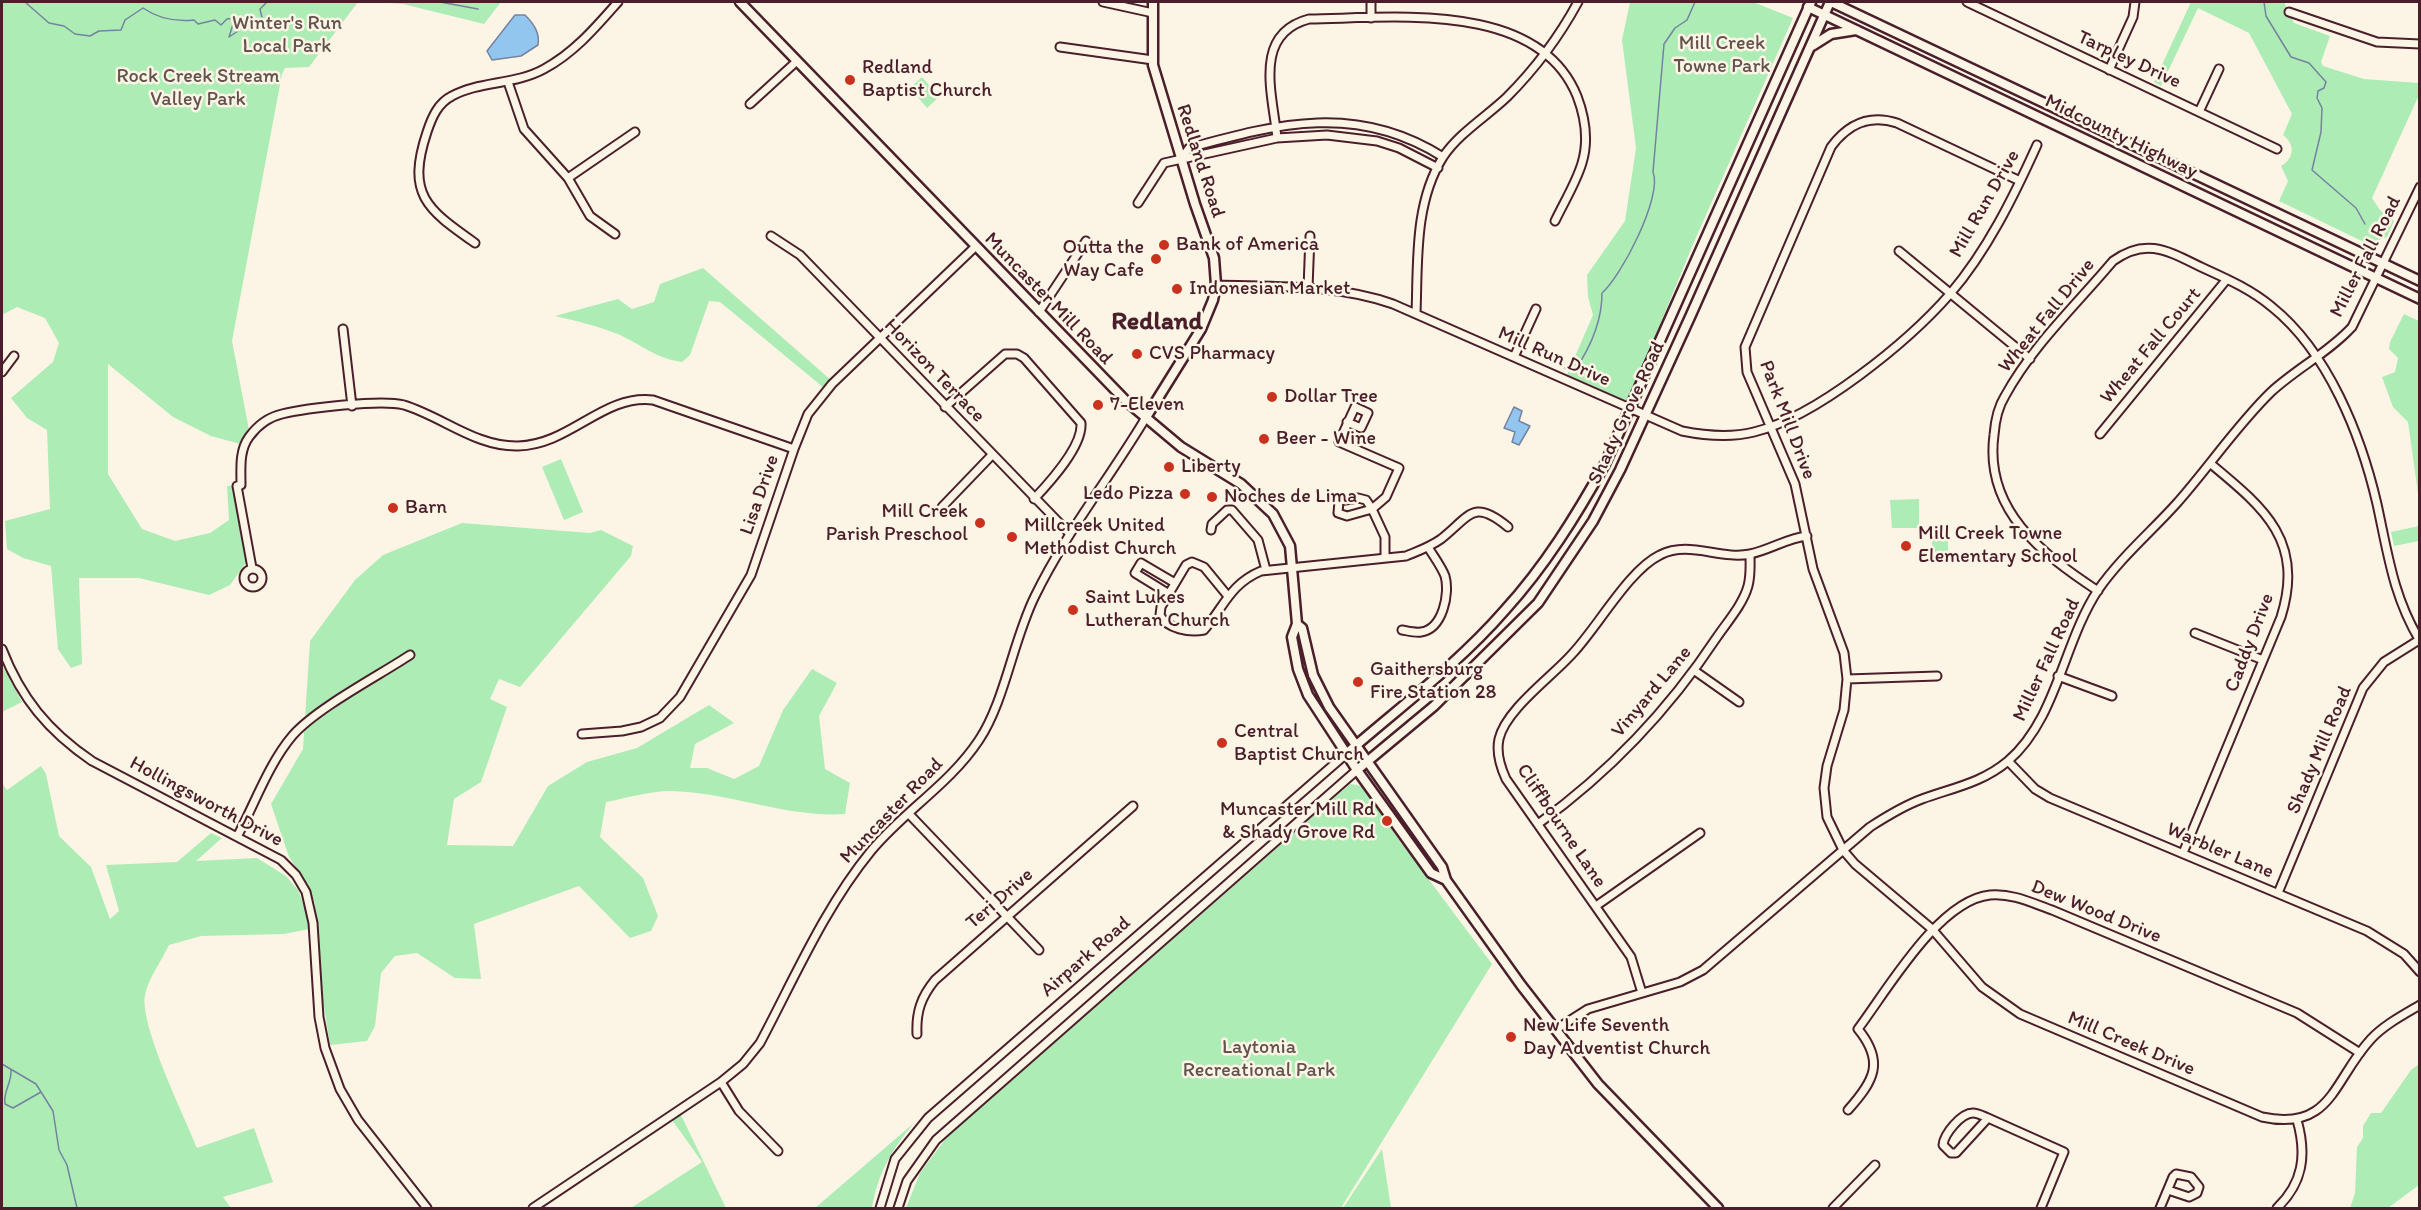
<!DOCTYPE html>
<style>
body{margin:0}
#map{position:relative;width:2421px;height:1210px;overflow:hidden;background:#fcf5e5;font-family:Itim,sans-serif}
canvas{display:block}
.frame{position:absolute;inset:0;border:3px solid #4a1f2b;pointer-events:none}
</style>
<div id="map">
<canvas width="2421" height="1210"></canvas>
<div class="frame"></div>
</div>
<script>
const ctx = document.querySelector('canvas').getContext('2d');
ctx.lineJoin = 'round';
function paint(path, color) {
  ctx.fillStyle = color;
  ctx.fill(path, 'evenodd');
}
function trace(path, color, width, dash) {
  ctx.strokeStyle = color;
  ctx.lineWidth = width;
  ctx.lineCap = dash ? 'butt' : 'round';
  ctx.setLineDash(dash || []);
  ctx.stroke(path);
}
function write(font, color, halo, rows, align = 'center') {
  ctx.font = font + ' Itim,sans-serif';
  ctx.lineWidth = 5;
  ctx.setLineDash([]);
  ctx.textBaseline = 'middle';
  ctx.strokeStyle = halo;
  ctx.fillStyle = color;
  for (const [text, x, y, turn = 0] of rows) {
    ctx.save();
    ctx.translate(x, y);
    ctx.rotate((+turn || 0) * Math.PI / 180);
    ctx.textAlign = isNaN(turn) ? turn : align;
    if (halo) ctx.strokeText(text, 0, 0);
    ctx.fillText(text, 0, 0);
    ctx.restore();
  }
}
paint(new Path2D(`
 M2 2H364H358L309 67 285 68 282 74 232 341 250 435 244 445 211 436 173 417 108 364V474L142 529 175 541 210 533 229 520 227 486H237L246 563 230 585 209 595 139 578H79L82 664 71 668 58 649 51 566 23 558 7 549 5 521 50 509 47 430 27 418 11 398 53 362 59 343 45 318 17 307 2 315Z
 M374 2H501L484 24 403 4Z
 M1630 2H1753L1793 18 1694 242 1628 402 1567 375 1593 315 1588 297 1587 275 1625 221 1636 148 1622 40Z
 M2191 2H2284L2294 23 2330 36 2321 62 2323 66 2364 79 2419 83V95L2372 198 2380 210 2394 221 2387 237 2368 244 2279 201 2288 181 2281 166C2295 158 2295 144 2283 135L2292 114 2249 33 2198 8 2161 86 2154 82Z
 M922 77 939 97 927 108 910 88Z
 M703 268 832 381 824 388 720 302 709 301 690 355 682 362C657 359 640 344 618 334 597 326 577 321 555 316L618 299 632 309 654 302 660 284Z
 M2404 314 2419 321V501L2408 422 2393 407 2382 377 2395 372 2398 358 2389 349 2390 342Z
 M561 459 583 512 564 520 542 467Z
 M1919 499V528H1892L1890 500Z
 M462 523 590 533 601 530 633 546 631 556 520 687 499 679 490 699 507 707 481 782 454 799 447 845 513 846 548 786 587 762 637 748 709 705 734 723 695 744 690 768H707L734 779 759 766 783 710 812 669 837 683 819 716 825 769 850 783 845 814C787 818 729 792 670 791 650 791 627 798 606 802L600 837 643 878 658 916 651 931 630 938 579 886 474 924 481 979 455 978 417 953 395 956 381 973 375 1026 367 1041 330 1045 317 961 315 904 308 885 289 857 271 804 303 749 310 641 355 580 383 555Z
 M2419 526V541L2394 546 2391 532Z
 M1932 533H1948V555L1932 556Z
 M2 665 22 702 2 712Z
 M41 766 46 774 59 836 91 867 110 919 119 911 106 865 177 862 211 833 222 838 196 861 257 858 286 876 298 890 306 911 309 929 284 934 201 936 169 945C162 960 148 979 145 995 139 1025 185 1117 197 1148L254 1128 273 1182 223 1197 231 1208H2V783L7 790Z
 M1350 784 1363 786 1394 833 1492 964 1341 1208H906L920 1173 947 1137Z
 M2419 1064V1185L2388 1208H2350L2355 1193 2357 1147 2363 1138V1126L2371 1113H2381L2411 1070Z
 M679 1111 726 1208H631L702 1162 670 1117Z
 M914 1123C892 1149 877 1175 872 1208H815Z
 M1382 1149 1391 1208H1343Z`), '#adecb4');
const water = new Path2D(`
 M515 15H525C534 24 540 33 538 45L521 56 492 60 487 51Z
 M1514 407 1522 411 1519 421 1530 426 1519 445 1512 442 1515 432 1504 428Z`);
paint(water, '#92c6ef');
trace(water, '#7583a1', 1.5);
trace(new Path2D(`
 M25 2 49 23 64 26 75 34 90 36 99 31 121 30 125 20 143 8C159 19 175 22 194 20L198 24 215 20 221 25 227 19 235 18 229 37 238 31 243 22H257L262 18 260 9 267 2H287
 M440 2 478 9
 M2264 2 2266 16 2291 57 2309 63 2326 82 2324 88 2318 91 2317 98 2322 108 2321 132 2312 170 2356 208 2365 224
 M1565 368 1575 370C1590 348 1602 320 1602 293 1621 277 1663 196 1653 172L1664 44 1675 28 1687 20 1695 2
 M2 1064 36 1084 53 1111 59 1150 67 1165 77 1208
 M11 1070C12 1083 3 1091 5 1104L13 1108 41 1092`), '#7583a1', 1.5);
const minor = new Path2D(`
 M1103 2 1153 13
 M1967 2 2277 149
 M2289 12 2377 42 2420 44
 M1371 18V2
 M1060 47 1153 60
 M2109 70 2133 17 2135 2
 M508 82 524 129 568 178 590 216 615 234
 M750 104 797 61
 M2199 112 2219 69
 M1277 138C1273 95 1252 34 1309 19 1394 18 1538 0 1577 96 1585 117 1589 140 1582 163 1576 183 1564 202 1555 221
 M1182 158 1189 148C1279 123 1358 103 1443 157
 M568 178 635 132
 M2020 181 1897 123C1869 114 1848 124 1831 147L1745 347 1747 372 1795 484 1813 569 1844 653 1847 679 1844 710 1827 766 1824 788 1827 817 1843 850 1855 864 1932 929 1982 987 2020 1014 2262 1117C2332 1132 2333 1080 2371 1039 2384 1025 2403 1015 2420 1005
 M1138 203 1164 163 1277 138 1327 135 1377 141 1399 148 1438 168
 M771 236 800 255 1070 534
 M475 243C427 209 406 195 427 132 432 117 438 103 452 96 479 81 515 85 544 69 574 53 596 27 618 2
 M1899 251 2030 359
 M1216 285C1276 287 1336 284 1393 304L1682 431C1707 436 1730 438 1754 432 1816 417 1908 342 1950 294 1987 251 2014 196 2037 145
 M1308 288 1310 236
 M1039 312 1086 241
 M1416 314C1418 262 1414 203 1443 157 1459 133 1486 117 1507 97 1535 69 1559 37 1578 2
 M343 329 352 406
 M1514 357 1536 309
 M2 372 14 356
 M945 407 1005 354H1017L1024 358 1081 423C1083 446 1050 482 1034 499
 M1347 422 1361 428 1368 413 1355 407 1339 442 1399 468 1386 497 1372 509 1385 537V558
 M2100 434 2227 279
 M1358 498 1366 500 1372 509 1347 516 1338 513 1339 501Z
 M942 507 992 455
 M1211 530 1212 524 1227 510H1232L1258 540 1266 570
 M252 568 237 486 241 485C241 468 239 451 249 437 257 426 269 417 282 414 307 408 381 399 404 405 443 417 476 447 518 446 570 445 603 394 653 400L794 449
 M244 578a9 9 0 1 1 18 0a9 9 0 1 1-18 0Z
 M2098 591C2042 554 1984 510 1994 435 1995 422 1998 407 2005 396 2032 346 2077 304 2113 261 2146 237 2168 251 2201 267 2225 278 2251 289 2272 307 2328 352 2361 435 2377 504 2388 554 2393 596 2420 641
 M1169 594 1135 573 1141 563 1175 583
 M1227 595 1204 567 1192 562 1186 565 1161 607 1160 615C1167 629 1190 633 1204 630 1224 607 1230 584 1261 571L1406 556C1418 551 1430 547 1441 539 1470 516 1473 498 1508 527
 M1402 630C1408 631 1416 633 1421 632 1443 629 1450 593 1445 576 1441 566 1434 557 1428 547
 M2195 633 2263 660
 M2 649C21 698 48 731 92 761L281 860 296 875 306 892 313 923 319 1017 325 1048 340 1089 358 1120 427 1208
 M1695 671 1739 702
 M2058 676 2112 696
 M1847 679 1937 676
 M582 734 622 731 641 727 660 718 680 697 751 575 794 449 808 414 832 384 975 247
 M2008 761 2035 789 2050 798 2367 931 2404 954 2420 972
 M909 814 1039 950
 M1538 824C1610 772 1668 711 1717 637 1728 621 1743 604 1748 586 1751 575 1750 565 1750 554
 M238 835C255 803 269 763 293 735 317 708 378 676 410 655
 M2183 853 2281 617C2305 541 2264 508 2211 464
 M2278 893 2363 688 2384 662 2419 640
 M1596 906 1700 833
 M1642 993 1631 957 1506 779C1500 766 1496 753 1499 739 1506 709 1553 676 1573 653 1599 625 1629 570 1660 555 1689 540 1720 560 1750 554 1770 550 1787 538 1807 536
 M1555 1030 1588 1009 1680 982 1703 970 1870 827C1887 816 1903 806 1922 799 1952 788 1982 783 2008 761 2057 719 2063 643 2098 590 2121 557 2151 532 2177 503 2209 467 2237 425 2271 392 2297 368 2328 353 2352 327L2420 187
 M917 1034C916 1012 921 997 935 980L1133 806
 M721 1082 739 1111 778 1151
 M1848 1110C1874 1081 1885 1062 1858 1029 1888 989 1939 900 1990 895 2012 893 2032 903 2052 910L2297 1013 2360 1053
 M1988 1118 1956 1153H1951L1943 1145C1944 1134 1961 1113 1973 1113 1978 1113 1983 1116 1988 1118L2064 1152 2041 1208
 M533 1208 721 1082 743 1064 760 1043C794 979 825 907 871 851 904 811 950 784 979 740 1005 701 1013 640 1035 596 1065 534 1109 479 1145 419
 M880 1208 895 1159 928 1118 1346 754
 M898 1208 907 1181 936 1140 1357 770
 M1833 1208 1875 1165
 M2160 1208 2173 1177 2176 1174 2191 1177 2199 1187 2197 1193 2189 1197 2168 1190
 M2277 1208C2303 1183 2307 1155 2297 1120`);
const major = new Path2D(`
 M740 2 1125 400 1181 447 1241 484 1273 514 1290 546 1297 624 1292 637 1298 669 1308 695 1357 770 1431 873 1446 880
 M1831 2 2420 281
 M1808 7 2420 299
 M1812 46 1831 34 1856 30
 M1145 419 1201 329 1213 300 1216 285 1214 258 1195 204 1153 65V2
 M1297 624 1302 628 1313 675 1329 707 1442 867 1446 880 1521 985 1598 1084 1718 1208
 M1346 754C1400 707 1458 664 1505 610 1545 566 1576 516 1605 464L1811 2
 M1357 770 1434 706 1538 603 1593 521 1620 470 1690 317 1830 2`);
trace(minor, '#4a1f2b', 11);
trace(major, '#4a1f2b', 13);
trace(minor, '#fcf5e5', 7);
trace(major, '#fcf5e5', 8);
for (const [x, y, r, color] of [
 [850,80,6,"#c8321e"],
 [1164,245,6,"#c8321e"],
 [1156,259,6,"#c8321e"],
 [1177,289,6,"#c8321e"],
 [1137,354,6,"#c8321e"],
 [1272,397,6,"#c8321e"],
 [1098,405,6,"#c8321e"],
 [1264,439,6,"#c8321e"],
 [1169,467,6,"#c8321e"],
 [1185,494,6,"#c8321e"],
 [1212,497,6,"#c8321e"],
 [393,508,6,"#c8321e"],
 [980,523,6,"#c8321e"],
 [1012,537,6,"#c8321e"],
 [1906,546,6,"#c8321e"],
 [1073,610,6,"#c8321e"],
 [1358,682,6,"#c8321e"],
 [1222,743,6,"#c8321e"],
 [1387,821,6,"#c8321e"],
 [1511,1037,6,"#c8321e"]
]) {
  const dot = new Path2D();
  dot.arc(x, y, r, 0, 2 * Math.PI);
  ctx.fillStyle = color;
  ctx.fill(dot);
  trace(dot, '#fcf5e5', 2);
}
write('20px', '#63524d', '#fcf5e5', [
 ["Winter's Run",287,24],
 ["Local Park",287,47],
 ["Mill Creek",1722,44],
 ["Towne Park",1722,67],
 ["Rock Creek Stream",198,77],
 ["Valley Park",198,100],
 ["Laytonia",1259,1048],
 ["Recreational Park",1259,1071]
]);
write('20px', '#4a1f2b', '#fcf5e5', [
 ["Tarpley Drive",2129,60,25],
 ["Midcounty Highway",2121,137,26],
 ["Redland Road",1200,161,72],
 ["Mill Run Drive",1985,204,-60],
 ["Miller Fall Road",2366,257,-63],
 ["Muncaster Mill Road",1048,299,46],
 ["Wheat Fall Drive",2047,316,-51],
 ["Wheat Fall Court",2151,346,-50],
 ["Mill Run Drive",1554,357,24],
 ["Horizon Terrace",934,371,46],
 ["Shady Grove Road",1627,413,-65],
 ["Park Mill Drive",1787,420,69],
 ["Lisa Drive",760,495,-71],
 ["Caddy Drive",2250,643,-69],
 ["Miller Fall Road",2047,660,-65],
 ["Vinyard Lane",1652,692,-50],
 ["Shady Mill Road",2320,750,-67],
 ["Hollingsworth Drive",206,802,28],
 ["Muncaster Road",892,811,-46],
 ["Cliffbourne Lane",1561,826,56],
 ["Warbler Lane",2220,851,23],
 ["Teri Drive",1000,899,-41],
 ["Dew Wood Drive",2096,912,22],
 ["Airpark Road",1086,957,-41],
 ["Mill Creek Drive",2131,1044,23]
]);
write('20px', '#4a1f2b', '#fcf5e5', [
 ["Redland",862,68],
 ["Baptist Church",862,91],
 ["Bank of America",1176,245],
 ["Outta the",1144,248,"right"],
 ["Way Cafe",1144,271,"right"],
 ["Indonesian Market",1189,289],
 ["CVS Pharmacy",1149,354],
 ["Dollar Tree",1284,397],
 ["7-Eleven",1110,405],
 ["Beer - Wine",1276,439],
 ["Liberty",1181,467],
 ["Ledo Pizza",1173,494,"right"],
 ["Noches de Lima",1224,497],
 ["Barn",405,508],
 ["Mill Creek",968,512,"right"],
 ["Parish Preschool",968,535,"right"],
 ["Millcreek United",1024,526],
 ["Methodist Church",1024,549],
 ["Mill Creek Towne",1918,534],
 ["Elementary School",1918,557],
 ["Saint Lukes",1085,598],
 ["Lutheran Church",1085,621],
 ["Gaithersburg",1370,670],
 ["Fire Station 28",1370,693],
 ["Central",1234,732],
 ["Baptist Church",1234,755],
 ["Muncaster Mill Rd",1375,810,"right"],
 ["& Shady Grove Rd",1375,833,"right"],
 ["New Life Seventh",1523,1026],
 ["Day Adventist Church",1523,1049]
], 'left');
write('bold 26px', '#4a1f2b', '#fcf5e5', [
 ["Redland",1157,322]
]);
</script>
